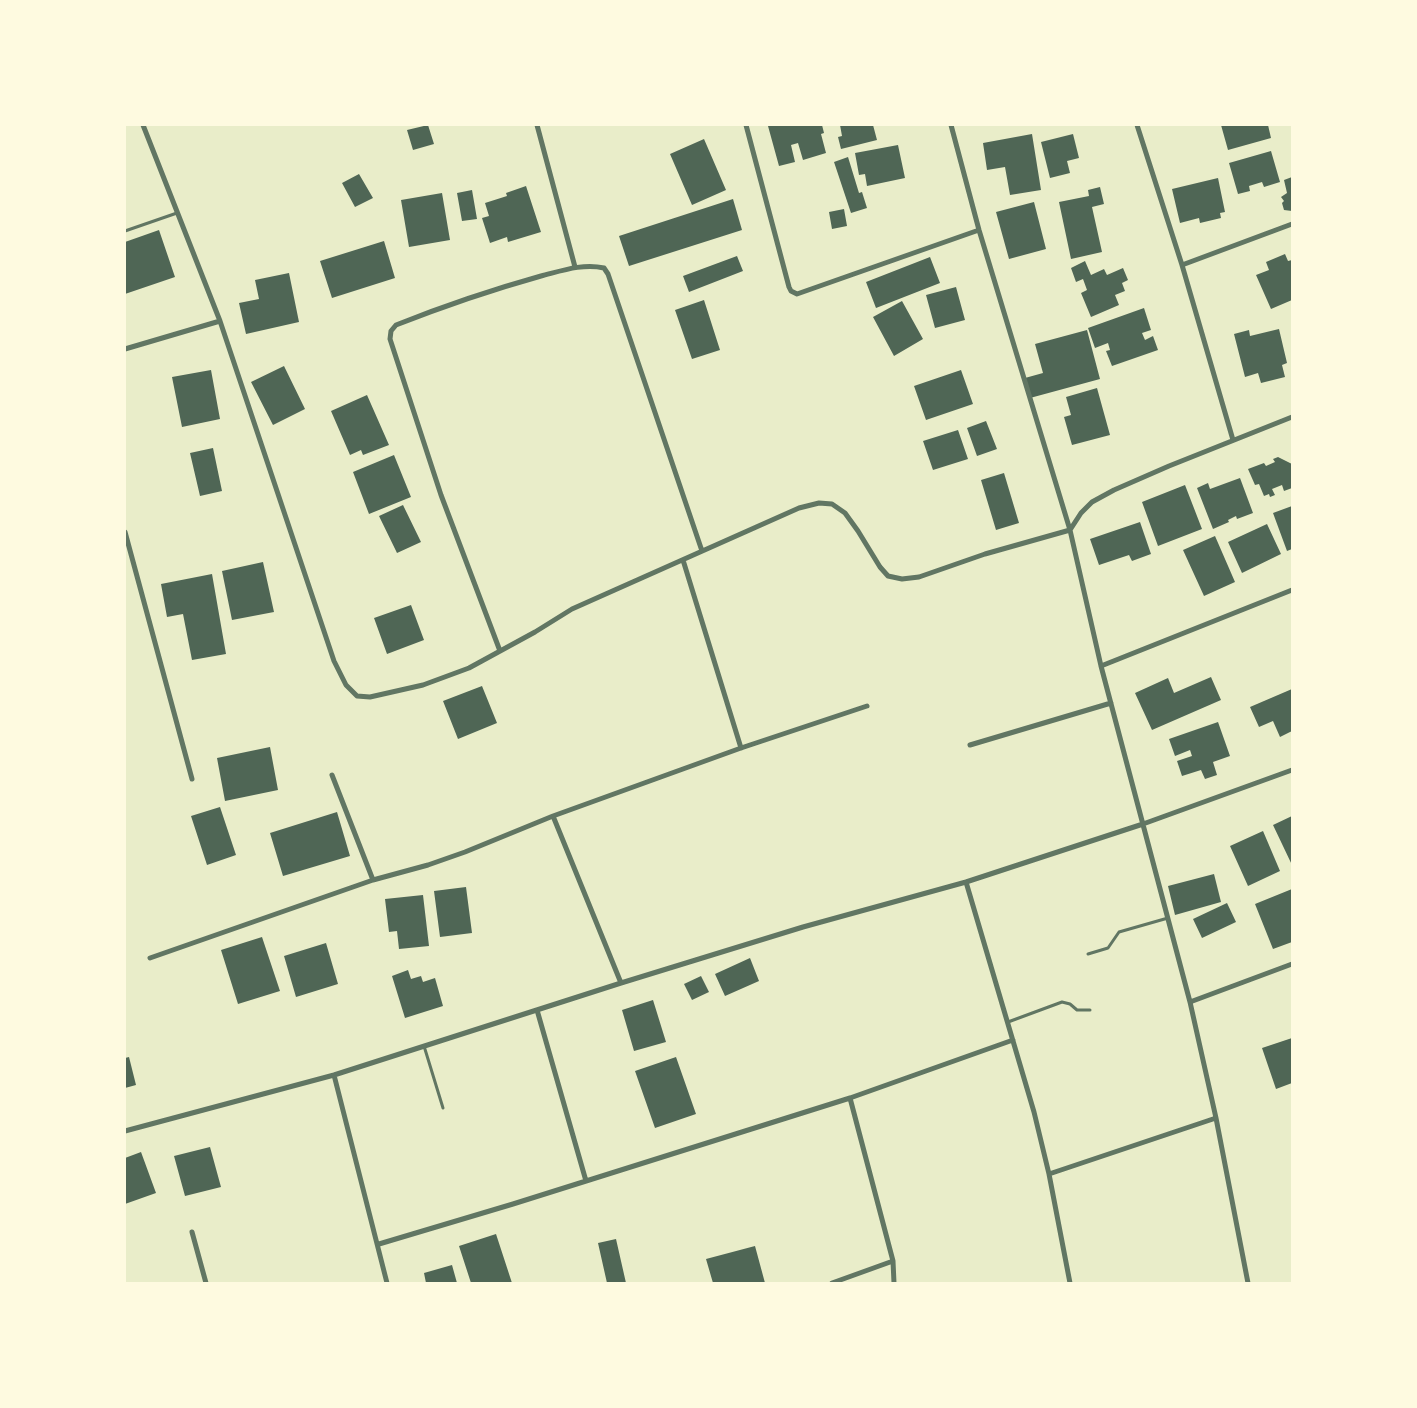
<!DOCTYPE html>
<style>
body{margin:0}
#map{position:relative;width:1417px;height:1408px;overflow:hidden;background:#e9edc9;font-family:Jost,sans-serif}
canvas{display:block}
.frame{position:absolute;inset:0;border:126px solid #fefae0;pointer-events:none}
</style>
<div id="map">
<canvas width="1417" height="1408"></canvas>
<div class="frame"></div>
</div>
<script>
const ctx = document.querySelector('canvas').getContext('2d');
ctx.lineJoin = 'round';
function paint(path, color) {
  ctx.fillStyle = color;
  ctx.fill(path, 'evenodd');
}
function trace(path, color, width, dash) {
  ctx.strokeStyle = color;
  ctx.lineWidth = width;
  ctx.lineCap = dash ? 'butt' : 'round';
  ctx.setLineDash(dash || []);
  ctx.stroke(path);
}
paint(new Path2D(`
 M428 125 434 144 413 150 407 130Z
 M773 125H822L824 133 821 134 826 153 803 160 798 143 791 145 795 162 779 166 768 126Z
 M840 125H873L877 140 841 149 838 137 842 136Z
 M1221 125H1268L1271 138 1228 150Z
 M1032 134 1041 190 1010 195 1005 167 987 170 983 143Z
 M1073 134 1079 158 1067 161 1070 173 1050 178 1041 142Z
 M704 139 726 190 692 205 670 154Z
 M898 145 905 178 867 186 865 174 859 175 855 153Z
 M1271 151 1280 182 1264 187 1262 182 1249 186 1250 191 1238 194 1229 163Z
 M848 157 859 193 862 192 867 208 851 213 834 162Z
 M359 174 373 198 355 207 342 183Z
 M1292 177V211L1284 210 1282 203 1284 201 1281 197 1287 193 1284 180Z
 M1218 178 1225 212 1220 213 1221 218 1200 223 1199 218 1180 223 1172 189Z
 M526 186 541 232 508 242 507 237 490 243 482 218 489 216 485 203 507 196 506 193Z
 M1100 187 1104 204 1092 207 1102 252 1071 259 1059 202 1089 196 1088 190Z
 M472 190 477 219 462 221 457 193Z
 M442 193 450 240 409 247 401 200Z
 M733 199 742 230 629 266 619 236Z
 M1034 202 1046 249 1009 259 996 212Z
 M844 209 847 226 832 229 829 212Z
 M159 230 175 277 125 294V242Z
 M384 241 395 278 332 298 320 261Z
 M1285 254 1288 261 1292 260V300L1271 309 1256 275 1269 270 1266 262Z
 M737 256 743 271 689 292 683 276Z
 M930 257 940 283 876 308 866 282Z
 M1085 261 1091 275 1104 269 1107 275 1123 268 1128 280 1122 283 1125 291 1115 295 1119 305 1091 317 1081 293 1087 290 1083 279 1076 282 1071 268Z
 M289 273 299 322 246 334 239 303 259 299 255 280Z
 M956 287 965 320 935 328 926 295Z
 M704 300 720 350 692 359 675 310Z
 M902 301 923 339 894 356 873 317Z
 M1144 308 1151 330 1142 333 1145 340 1153 336 1158 350 1112 366 1106 351 1110 350 1108 343 1095 348 1088 328Z
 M1279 329 1287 363 1282 365 1285 377 1261 383 1258 373 1245 377 1234 334 1249 330 1250 336Z
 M1087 330 1100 379 1030 398 1025 378 1043 373 1035 344Z
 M284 366 305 409 273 425 251 382Z
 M211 370 220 419 182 427 172 377Z
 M961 370 973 404 926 420 914 386Z
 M1097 388 1110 435 1072 445 1064 417 1071 415 1066 397Z
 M367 395 389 445 363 455 361 450 350 455 331 411Z
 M986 421 997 449 977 456 967 428Z
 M958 430 968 459 933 470 923 441Z
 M213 448 222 491 200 496 190 453Z
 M394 455 411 497 369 514 353 472Z
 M1278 457 1292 464V488L1284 491 1282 485 1272 489 1275 495 1270 497 1269 494 1264 496 1259 484 1255 485 1248 469 1264 463 1266 466 1275 462 1273 459Z
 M1004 473 1019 523 996 530 981 480Z
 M1240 478 1253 513 1237 519 1236 516 1228 520 1229 522 1213 529 1197 488 1208 483 1210 489Z
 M1185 485 1202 529 1158 546 1142 502Z
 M403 505 421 542 397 553 379 516Z
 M1292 506V549L1287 551 1273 513Z
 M1140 522 1151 554 1132 561 1129 555 1099 565 1090 539Z
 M1267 524 1281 554 1242 573 1228 542Z
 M1215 536 1235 582 1204 596 1183 550Z
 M263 562 274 612 232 620 222 571Z
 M212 574 226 654 192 660 183 614 167 617 161 584Z
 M411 605 424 640 387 654 374 618Z
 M1211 677 1221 700 1152 730 1135 693 1168 678 1174 693Z
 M482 686 497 723 458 739 443 701Z
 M1292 689V731L1280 737 1273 721 1259 727 1250 707Z
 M1218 722 1230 756 1213 762 1217 775 1205 779 1201 770 1182 776 1177 761 1192 756 1190 750 1175 756 1169 739Z
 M270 747 278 790 225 801 217 758Z
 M220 807 236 855 207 865 191 816Z
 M337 812 350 856 283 876 270 833Z
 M1292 816V865L1273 825Z
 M1263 831 1280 871 1248 886 1230 846Z
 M1214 874 1221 902 1175 915 1168 886Z
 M466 887 472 933 440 937 434 891Z
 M1292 889V942L1273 949 1255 904Z
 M423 895 429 946 399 949 397 931 389 932 385 899Z
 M1227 903 1236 922 1202 938 1193 919Z
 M262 937 280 991 238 1004 221 950Z
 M326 943 338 984 296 997 284 956Z
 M750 958 759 981 725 996 715 974Z
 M408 970 411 979 421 976 423 982 435 978 443 1006 405 1018 392 976Z
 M701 976 709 992 692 1000 684 984Z
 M653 1000 666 1042 634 1051 622 1010Z
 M1292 1038V1083L1276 1089 1262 1048Z
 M129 1057 136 1085 125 1088V1058Z
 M676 1057 696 1114 655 1128 635 1071Z
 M210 1147 221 1187 185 1196 174 1156Z
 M141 1152 156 1193 125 1204V1158Z
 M496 1234 512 1283H471L459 1246Z
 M616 1239 626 1283H607L598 1243Z
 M755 1246 765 1283H713L706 1259Z
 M452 1265 457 1283H426L424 1273Z`), '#4f6655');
trace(new Path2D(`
 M125 231 177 213
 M1088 954 1108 948 1119 932 1168 918
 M1008 1022 1062 1002 1070 1004 1077 1010H1090
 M424 1046 443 1108`), '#617663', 3);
trace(new Path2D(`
 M143 125 220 321 334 661 346 685 357 696 370 697 423 685 469 668 535 632 572 609 799 508 819 503 832 504 845 513 858 531 880 567 888 576 902 579 919 577 985 554 1070 530 1081 513 1092 502 1114 490 1169 466 1292 417
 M537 125 575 267
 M746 125 789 287 791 291 797 294 979 230
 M951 125 979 230 1070 530 1101 666 1190 1002 1216 1118 1248 1283
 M1137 125 1182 265 1233 440
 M1182 265 1292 224
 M125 349 220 321
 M125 532 192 779
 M683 560 741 748
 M500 651 441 495 390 339 391 331 396 325C444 306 491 290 541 276 561 271 583 263 604 268L608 274 702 551
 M1101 666 1292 590
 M970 745 1111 703
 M332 775 373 880
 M553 816 621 983
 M966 882 1034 1112 1049 1174 1070 1283
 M150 958 373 880 428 865 465 852 553 816 741 748 867 706
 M1190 1002 1292 964
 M537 1010 586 1181
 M334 1075 387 1283
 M850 1098 893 1261 894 1283
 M125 1131 334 1075 621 983 803 927 966 882 1143 824 1292 770
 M1049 1174 1216 1118
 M192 1232 206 1283
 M379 1244 513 1204 850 1098 1013 1040
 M832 1283 893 1261`), '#617663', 5);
</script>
